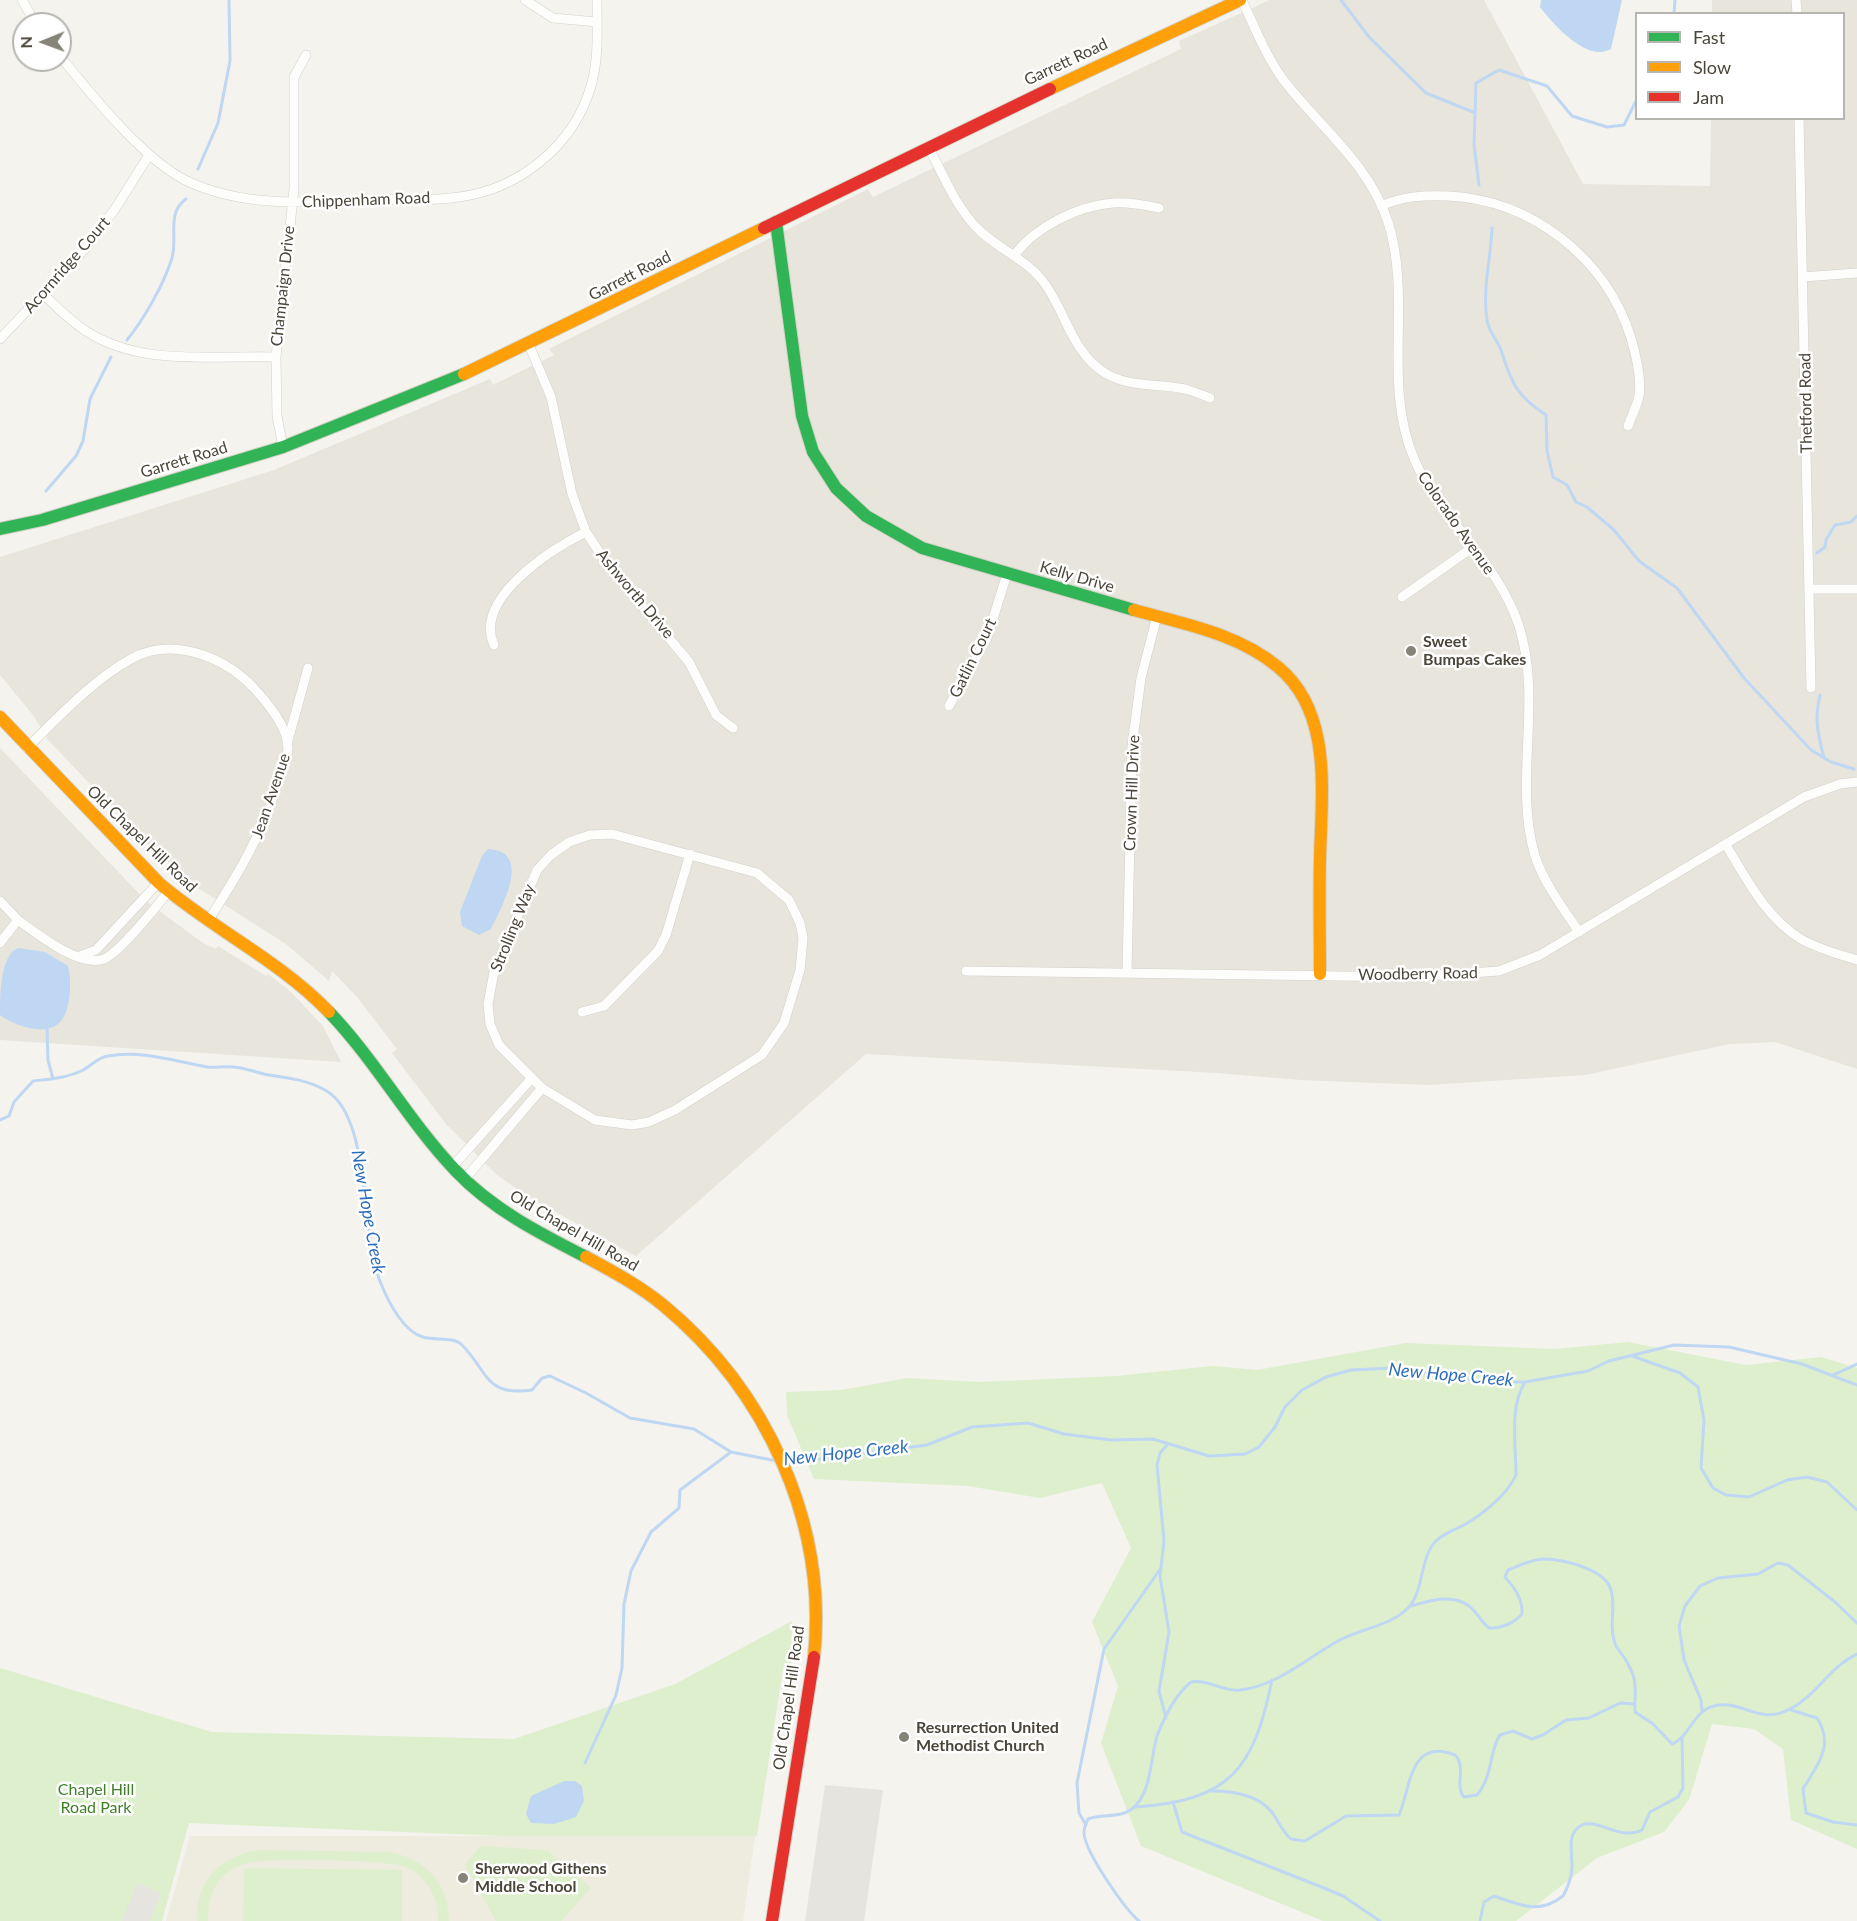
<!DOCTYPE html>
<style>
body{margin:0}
#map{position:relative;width:1857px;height:1921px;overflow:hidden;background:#f4f3ee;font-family:Lato,sans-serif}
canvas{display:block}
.legend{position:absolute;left:1635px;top:12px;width:210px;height:108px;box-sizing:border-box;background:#fff;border:2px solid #b7b5b0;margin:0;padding:8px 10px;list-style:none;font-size:18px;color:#4b4639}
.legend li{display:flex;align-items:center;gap:12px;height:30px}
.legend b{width:30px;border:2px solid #b7b5b0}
.north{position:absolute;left:12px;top:12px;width:60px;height:60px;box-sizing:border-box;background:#fff;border:2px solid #b7b5b0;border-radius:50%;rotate:269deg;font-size:16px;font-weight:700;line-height:24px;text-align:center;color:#4b4639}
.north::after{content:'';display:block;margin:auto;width:21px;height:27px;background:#868378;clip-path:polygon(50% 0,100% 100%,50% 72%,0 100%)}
</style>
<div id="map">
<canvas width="1857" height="1921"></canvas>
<ul class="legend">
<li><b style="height:8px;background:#30b455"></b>Fast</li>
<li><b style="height:8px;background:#ff9f0a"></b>Slow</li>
<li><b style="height:8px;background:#e5322d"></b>Jam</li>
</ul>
<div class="north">N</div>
</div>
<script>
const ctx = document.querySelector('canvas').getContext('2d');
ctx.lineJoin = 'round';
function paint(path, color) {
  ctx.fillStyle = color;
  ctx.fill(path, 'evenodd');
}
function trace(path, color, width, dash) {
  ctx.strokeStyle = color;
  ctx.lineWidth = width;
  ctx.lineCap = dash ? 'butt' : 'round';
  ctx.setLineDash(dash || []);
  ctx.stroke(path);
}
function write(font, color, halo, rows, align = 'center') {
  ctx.font = font + ' Lato,sans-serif';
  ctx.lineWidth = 5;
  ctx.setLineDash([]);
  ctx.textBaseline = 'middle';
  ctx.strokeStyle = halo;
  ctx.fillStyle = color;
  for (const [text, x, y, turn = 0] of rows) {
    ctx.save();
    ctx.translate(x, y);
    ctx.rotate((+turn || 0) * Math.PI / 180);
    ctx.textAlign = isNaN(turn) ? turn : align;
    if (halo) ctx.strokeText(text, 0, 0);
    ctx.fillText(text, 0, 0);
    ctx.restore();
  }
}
paint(new Path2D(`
 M1270 0H1484L1583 184 1710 186 1711 119 1844 118V14L1712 13V0H1857V1069L1775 1042 1730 1044 1585 1075 1428 1085 1301 1080 1217 1073 866 1054 636 1256 530 1198 497 1175 446 1124 392 1053 397 1049 357 997 332 971 329 981 286 944 198 888 150 847 48 740 33 715 0 675V557L274 470 490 379 493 385 554 355 549 349 868 189 873 197 1181 49 1179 41Z
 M0 748 146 901 203 943 216 949 218 946 266 976 268 974 290 991 323 1026 341 1062 0 1040Z`), '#e7e5dc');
paint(new Path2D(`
 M190 1836H755L743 1921H166Z`), '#eeecde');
paint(new Path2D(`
 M1628 1342 1746 1365 1821 1357 1857 1368V1849L1791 1820 1783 1749 1754 1729 1712 1724 1689 1800 1664 1832 1597 1858 1516 1921H1323L1141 1846 1101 1743 1118 1686 1092 1622 1131 1548 1102 1483 1040 1498 968 1486 814 1479 787 1415 786 1392 841 1390 907 1378 979 1382 1116 1376 1212 1366 1257 1370 1406 1343 1555 1349Z
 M792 1621 791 1664 784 1663 757 1836H501L189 1823 162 1921H0V1668L212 1732 514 1739 675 1684Z
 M480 1846 547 1850 591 1888 561 1921H496L465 1865Z
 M260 1850 389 1852C425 1858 449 1884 449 1921H438C439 1900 428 1878 408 1868 389 1859 287 1860 262 1861 252 1862 240 1864 231 1870 213 1881 208 1901 208 1921H197C195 1881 221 1855 260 1850Z
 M244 1868 402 1870V1921H243Z`), '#deefce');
paint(new Path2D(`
 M825 1785 883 1790 864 1921H805Z
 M137 1883 161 1893 150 1921H122Z`), '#e6e4df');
paint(new Path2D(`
 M1541 0H1622L1611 49C1587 63 1553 24 1540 7Z
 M488 849C533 851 502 907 491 929L479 935 462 926 460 912 482 856Z
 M18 948 45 952 68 966C72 981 71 1014 58 1024 43 1036 13 1025 0 1015 0 996 0 955 18 948Z
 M564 1781H575L582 1786 584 1801 576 1817 554 1824 531 1823 526 1814 531 1796Z`), '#bfd7f2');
trace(new Path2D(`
 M1341 0 1369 37 1426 93 1473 112
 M1674 14 1675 0
 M198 169 218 123 230 61 229 0
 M1479 185 1474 144 1476 83 1499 70 1547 86 1572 116 1607 127 1624 125 1636 101
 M1492 228C1491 259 1482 289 1487 320 1489 334 1499 341 1502 353 1512 384 1517 396 1546 415L1547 451 1553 477 1567 485 1576 502 1587 507 1614 530 1639 561 1677 588 1744 678 1811 750 1831 762 1854 769
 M127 340C144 319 164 284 172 258 178 237 166 213 186 199
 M46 491 76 456 83 441 90 399 111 357
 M1817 553 1825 547 1826 540 1835 525 1851 522 1857 516
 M1820 695C1814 718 1818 735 1824 758
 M47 1027 48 1060 53 1079
 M0 1120 9 1116 14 1102 33 1081C49 1079 66 1078 81 1071 90 1067 98 1057 108 1056 142 1050 173 1061 207 1067 215 1068 225 1066 234 1067 246 1068 257 1073 269 1075 289 1078 307 1080 325 1090 373 1116 359 1237 382 1286 389 1303 404 1332 423 1337 435 1341 453 1336 462 1345 488 1371 485 1397 532 1390L542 1378 550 1376 586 1393 630 1418 694 1429 731 1452 777 1461
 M1632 1356 1680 1373 1698 1387 1704 1420 1701 1468 1713 1488 1726 1495 1749 1497 1787 1480 1807 1477 1827 1482 1857 1510
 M1833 1375 1857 1364
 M787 1460H812L927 1445 972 1427 1028 1423 1064 1434 1111 1440 1153 1439 1209 1456 1245 1454 1259 1447 1275 1427 1285 1407 1302 1390 1326 1377 1351 1370 1394 1368 1486 1382H1525L1588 1371 1609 1361 1674 1345 1729 1347 1802 1364 1857 1385
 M1411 1606C1429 1601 1452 1593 1469 1606 1477 1612 1481 1622 1489 1628 1501 1629 1514 1623 1522 1614 1523 1599 1514 1587 1505 1577L1508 1570C1519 1566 1532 1559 1543 1559 1563 1559 1605 1569 1611 1590 1616 1607 1609 1624 1614 1640 1616 1650 1624 1655 1628 1664 1639 1684 1634 1692 1635 1712L1653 1724 1672 1744C1692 1736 1692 1708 1719 1705 1744 1702 1760 1725 1790 1709 1817 1695 1829 1667 1857 1654
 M1702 1710 1701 1700 1684 1660 1679 1626 1685 1606 1700 1586 1718 1578 1758 1574 1778 1563 1788 1565 1835 1602 1857 1623
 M1791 1710 1817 1718C1835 1746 1817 1765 1803 1789L1806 1813 1833 1822 1857 1825
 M1166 1718 1159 1691 1169 1632 1160 1576 1164 1541 1157 1465 1160 1453 1168 1444
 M585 1763 616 1695 622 1668 624 1604 631 1571 651 1532 679 1508 680 1490 731 1452
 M1212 1791C1233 1791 1257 1795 1271 1811 1278 1820 1282 1831 1291 1839L1305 1841 1346 1816 1399 1815C1411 1788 1409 1737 1455 1755 1467 1767 1454 1786 1464 1797L1477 1795C1494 1774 1489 1750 1500 1735L1513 1731 1532 1739 1543 1735 1566 1720 1589 1718 1620 1703 1634 1704
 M1173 1802 1182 1832 1324 1888 1343 1896 1380 1921
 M1135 1807C1230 1801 1254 1769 1272 1680
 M1086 1825 1079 1813 1077 1783 1104 1649 1161 1568
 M1139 1921C1124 1908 1085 1852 1084 1833 1084 1828 1086 1823 1088 1819 1103 1813 1118 1819 1132 1809 1152 1793 1150 1759 1157 1736 1164 1718 1176 1694 1191 1682 1208 1679 1223 1692 1240 1690 1277 1686 1307 1658 1338 1641 1359 1629 1391 1626 1408 1608 1425 1590 1419 1558 1436 1541 1444 1533 1454 1530 1464 1525 1483 1514 1507 1495 1516 1475 1516 1444 1509 1408 1525 1382
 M1480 1921 1484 1902 1494 1896C1520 1905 1539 1915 1563 1896 1568 1887 1571 1879 1572 1869 1573 1855 1565 1833 1582 1825 1597 1818 1620 1841 1642 1830L1650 1812 1678 1797 1683 1788 1682 1738`), '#bfd7f2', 3);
const street = new Path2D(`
 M22 0 36 24
 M525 0 553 18 597 22
 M1242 0C1254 26 1265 54 1282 78 1318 126 1369 163 1388 222 1413 301 1381 384 1415 461 1441 520 1499 563 1519 626 1543 701 1513 781 1535 856 1544 883 1563 908 1579 932
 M1796 0 1797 14
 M60 56C91 94 142 158 185 180 240 207 304 203 364 200 395 198 428 202 459 197 520 189 574 145 591 86 599 59 597 28 597 0
 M1799 118 1811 688
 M929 148C943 175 956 207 978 229 998 249 1024 258 1042 280 1066 310 1070 351 1105 373 1130 388 1158 383 1185 389 1193 391 1202 395 1210 398
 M1381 206C1403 196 1425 195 1448 196 1532 200 1606 258 1631 338 1636 355 1642 378 1639 396 1637 406 1631 417 1628 426
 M1015 254C1036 227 1077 206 1113 203 1129 202 1144 205 1159 208
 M1803 277 1857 273
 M44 295C57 307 70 321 86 331 141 367 213 355 276 357
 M0 339 84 250 115 209 149 155
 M529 345 551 397 572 494 586 532 607 564 689 662 716 715 733 728
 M283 447 277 416 276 357 294 189V77L306 55
 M1810 589H1857
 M1402 597 1473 547
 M494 645C473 598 552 549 586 532
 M949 706 987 638 1007 574
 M287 744 308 668
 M27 748C57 718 94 679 131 659 171 636 222 656 252 686 266 701 288 726 288 748 288 757 282 770 279 779 263 833 239 873 208 921
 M612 834 757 873 789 900 800 923 803 938 800 970 784 1023 762 1055 675 1110 649 1122 632 1125 595 1120 542 1088 499 1045 490 1024 488 1004 494 972 537 870 551 855 569 842 590 835Z
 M1726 845C1746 878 1766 918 1801 939 1818 949 1838 954 1857 960
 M0 901 18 920 0 943
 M18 920C37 934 80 968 104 959 119 953 157 906 168 892
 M80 956 96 950 158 883
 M966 971 1412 977 1499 971 1540 955 1804 797 1840 784 1857 782
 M1127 972 1132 746 1141 678 1157 616
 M582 1012 604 1006 658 951 666 935 690 854
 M452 1167 532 1078
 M465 1179 542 1088`);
const fast = new Path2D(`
 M776 222 802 416 813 452 836 488 866 516 922 548 1134 610
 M0 529 42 520 283 447 464 374
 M329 1012C376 1061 409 1122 456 1171 492 1209 539 1233 586 1257`);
const slow = new Path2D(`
 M1050 89 1240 0
 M464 374 764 228
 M1134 610C1183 624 1237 633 1278 667 1334 713 1321 796 1320 860 1319 898 1320 936 1320 974
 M0 717 159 883C214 930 279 960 329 1012
 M586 1257C612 1271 640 1286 663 1305 766 1390 828 1523 814 1657`);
const jam = new Path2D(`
 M764 228 1050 89
 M772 1921 814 1657`);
trace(street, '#d2d1cb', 10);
trace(fast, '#d3d1c5', 14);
trace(slow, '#d3d1c5', 14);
trace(jam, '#d3d1c5', 14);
trace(street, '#fdfdfc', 9);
trace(fast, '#30b455', 12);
trace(slow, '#ff9f0a', 12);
trace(jam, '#e5322d', 12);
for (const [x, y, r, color] of [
 [1411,651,6,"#868378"],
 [904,1737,6,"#868378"],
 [463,1878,6,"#868378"]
]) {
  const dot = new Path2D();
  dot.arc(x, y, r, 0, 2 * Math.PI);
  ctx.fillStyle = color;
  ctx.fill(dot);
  trace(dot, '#fff', 2);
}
write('16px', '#4b4639', '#fff', [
 ["Garrett Road",1066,62,-25],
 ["Chippenham Road",366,200,-2],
 ["Acornridge Court",67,265,-49],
 ["Garrett Road",630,276,-27],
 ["Champaign Drive",283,286,-84],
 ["Thetford Road",1806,403,-91],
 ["Garrett Road",184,460,-17],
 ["Colorado Avenue",1456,523,55],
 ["Kelly Drive",1077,577,16],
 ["Ashworth Drive",635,594,50],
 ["Gatlin Court",973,658,-64],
 ["Crown Hill Drive",1132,793,-88],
 ["Jean Avenue",271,796,-71],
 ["Old Chapel Hill Road",142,839,44],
 ["Strolling Way",513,928,-68],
 ["Woodberry Road",1418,974,-1],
 ["Old Chapel Hill Road",574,1231,30],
 ["Old Chapel Hill Road",789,1698,-82]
]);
write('bold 16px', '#4b4639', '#fff', [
 ["Sweet",1423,642],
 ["Bumpas Cakes",1423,660],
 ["Resurrection United",916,1728],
 ["Methodist Church",916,1746],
 ["Sherwood Githens",475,1869],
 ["Middle School",475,1887]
], 'left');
write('16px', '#3f8029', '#fff', [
 ["Chapel Hill",96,1790],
 ["Road Park",96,1808]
]);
write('italic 18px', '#2d6ebc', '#fff', [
 ["New Hope Creek",368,1212,80],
 ["New Hope Creek",1451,1375,5],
 ["New Hope Creek",846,1453,-6]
]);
</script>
